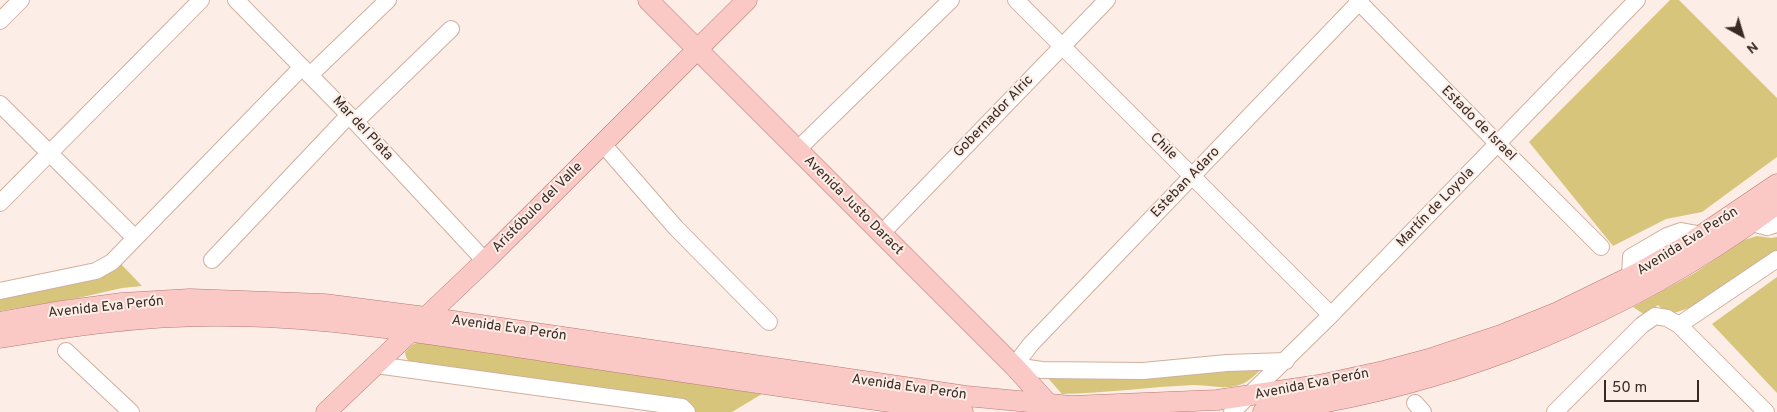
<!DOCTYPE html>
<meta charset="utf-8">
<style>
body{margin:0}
#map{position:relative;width:1777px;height:412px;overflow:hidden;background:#fceee6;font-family:Overpass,sans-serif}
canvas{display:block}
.north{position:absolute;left:1717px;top:10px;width:50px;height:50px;-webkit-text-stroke:4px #fceee6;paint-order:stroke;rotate:141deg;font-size:14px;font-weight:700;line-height:20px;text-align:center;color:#382a24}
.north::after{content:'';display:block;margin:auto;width:18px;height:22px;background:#382a24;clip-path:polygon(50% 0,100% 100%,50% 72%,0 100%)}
.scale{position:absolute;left:1604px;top:380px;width:95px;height:22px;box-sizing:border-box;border:2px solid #382a24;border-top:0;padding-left:6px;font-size:15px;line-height:18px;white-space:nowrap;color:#382a24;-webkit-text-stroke:4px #fceee6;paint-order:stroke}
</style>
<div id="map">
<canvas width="1777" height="412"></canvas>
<div class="north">N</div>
<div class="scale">50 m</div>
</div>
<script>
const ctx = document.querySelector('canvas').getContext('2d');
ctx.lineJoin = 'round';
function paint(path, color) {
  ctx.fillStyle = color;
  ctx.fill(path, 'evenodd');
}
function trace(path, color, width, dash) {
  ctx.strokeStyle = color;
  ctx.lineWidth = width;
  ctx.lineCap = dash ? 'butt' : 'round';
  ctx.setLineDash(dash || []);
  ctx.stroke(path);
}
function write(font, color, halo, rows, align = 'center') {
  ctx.font = font + ' Overpass,sans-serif';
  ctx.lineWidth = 4;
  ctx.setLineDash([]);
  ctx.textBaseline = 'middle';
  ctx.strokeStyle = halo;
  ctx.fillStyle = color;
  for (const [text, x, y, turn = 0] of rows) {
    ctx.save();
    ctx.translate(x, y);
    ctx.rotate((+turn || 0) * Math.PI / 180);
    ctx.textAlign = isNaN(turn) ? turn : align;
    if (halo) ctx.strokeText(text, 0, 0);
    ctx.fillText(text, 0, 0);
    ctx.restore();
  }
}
paint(new Path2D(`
 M1670 0H1679L1777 98V157L1702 212 1666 219 1613 246 1529 142Z
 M1757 236 1771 238 1777 237V255L1704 303 1668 315 1658 305 1645 315 1633 307 1693 274 1744 240Z
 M121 264 142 286 122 288 78 298 0 311V296L89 280 112 272Z
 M1777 277V393L1712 324Z
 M418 342 762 394 732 412H695L689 405 409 362 406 357 405 352 412 345Z
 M1264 367C1256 374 1249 382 1239 385 1225 390 1208 385 1193 385 1149 387 1106 393 1062 394L1046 376Z`), '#d8c57c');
const minor = new Path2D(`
 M236 0 349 115 485 261
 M1016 0 1331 315
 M1357 0 1498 144 1601 247
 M0 21 21 0
 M310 75 388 0
 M0 104 135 238
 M355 122 451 29
 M602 143 676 228 769 322
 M797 150 951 0
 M0 203 201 0
 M1752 223 1767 227 1777 224
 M881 234 1107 0
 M212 260 349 115
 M1630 277 1631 257 1667 236 1681 231 1703 235
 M0 291 96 271 112 262 302 67
 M1679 325 1777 259
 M66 351 131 412
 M1286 361 1227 363 1143 371 1042 370 1014 366 1031 344 1361 0
 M376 365 682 407 687 412
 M1415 403 1423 412
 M1232 412 1331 315 1637 0
 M1555 412 1642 325 1655 316 1667 318 1679 325 1766 412`);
const major = new Path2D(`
 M648 0 1014 366 1053 409
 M0 322 55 312 122 303 190 299 324 304 426 317 966 396 1071 406 1217 400 1319 385 1384 371 1429 359 1501 335 1558 312 1638 273 1681 249 1777 184
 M0 338C71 326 141 316 213 316 324 315 433 335 543 351 682 372 822 393 963 412
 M326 412 485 261 747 0
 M1263 412C1447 389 1629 315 1777 204`);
trace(minor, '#d1af9e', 18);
trace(major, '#b57a73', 21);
trace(minor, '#fff', 16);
trace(major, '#fbc9c5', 20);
write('14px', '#382a24', '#fceee6', [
 ["Gobernador Alric",994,117,-46],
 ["Estado de Israel",1478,124,45],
 ["Mar del Plata",362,129,47],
 ["Chile",1163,147,45],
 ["Esteban Adaro",1186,183,-46],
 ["Avenida Justo Daract",853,206,45],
 ["Aristóbulo del Valle",538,208,-45],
 ["Martín de Loyola",1436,208,-46],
 ["Avenida Eva Perón",1688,242,-32],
 ["Avenida Eva Perón",106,308,-6],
 ["Avenida Eva Perón",509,329,8],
 ["Avenida Eva Perón",1312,385,-11],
 ["Avenida Eva Perón",909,388,8]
]);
</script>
